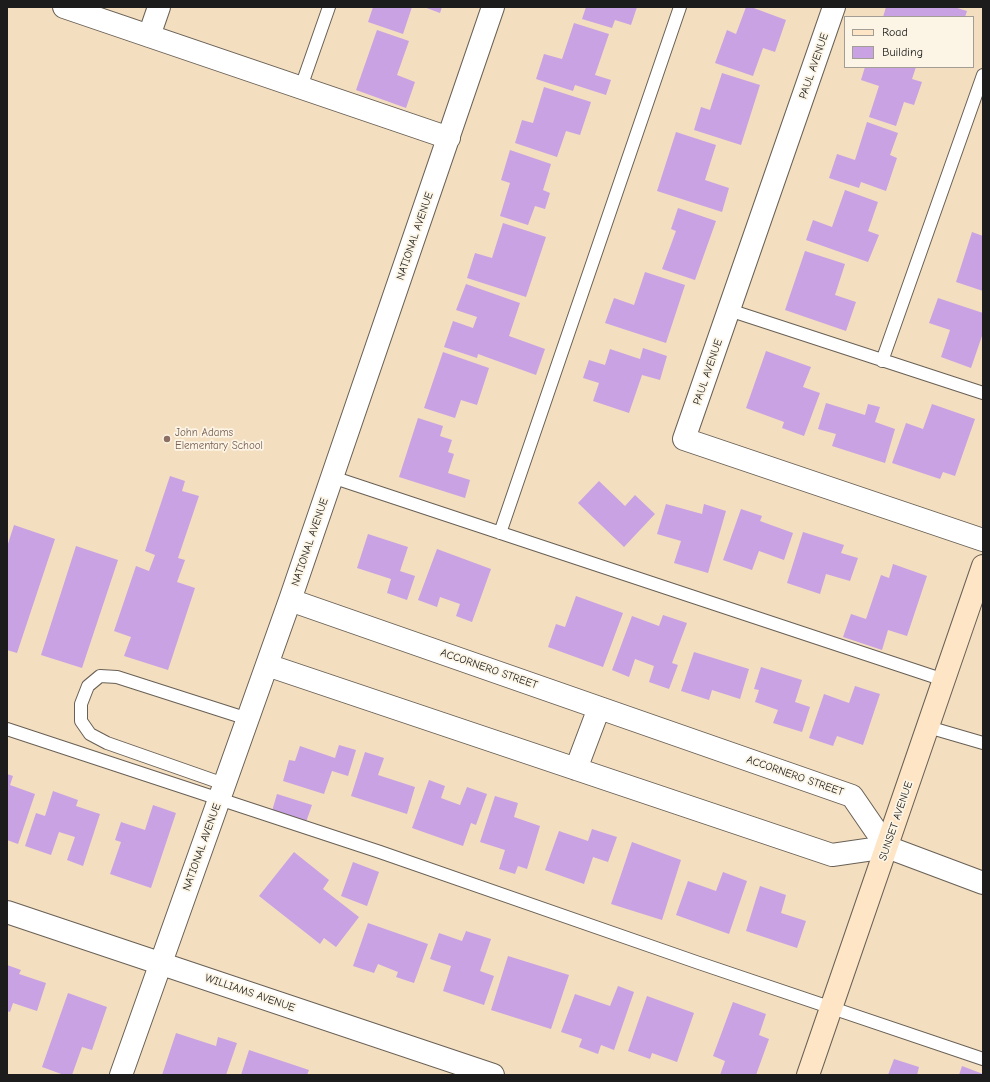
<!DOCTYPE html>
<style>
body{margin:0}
#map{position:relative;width:990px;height:1082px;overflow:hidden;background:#f4dec0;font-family:"Comic Neue",sans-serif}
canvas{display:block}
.frame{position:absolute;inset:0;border:8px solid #1c1c1c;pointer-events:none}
.legend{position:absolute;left:844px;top:16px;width:130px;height:52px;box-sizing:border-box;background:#fcf5e5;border:1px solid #a29e95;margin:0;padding:5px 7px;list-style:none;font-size:12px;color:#1c1c1c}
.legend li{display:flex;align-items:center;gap:8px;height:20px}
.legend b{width:20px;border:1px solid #a29e95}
</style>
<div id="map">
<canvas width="990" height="1082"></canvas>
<div class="frame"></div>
<ul class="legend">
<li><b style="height:5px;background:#fde5c5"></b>Road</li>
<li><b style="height:11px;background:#c8a2e3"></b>Building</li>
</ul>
</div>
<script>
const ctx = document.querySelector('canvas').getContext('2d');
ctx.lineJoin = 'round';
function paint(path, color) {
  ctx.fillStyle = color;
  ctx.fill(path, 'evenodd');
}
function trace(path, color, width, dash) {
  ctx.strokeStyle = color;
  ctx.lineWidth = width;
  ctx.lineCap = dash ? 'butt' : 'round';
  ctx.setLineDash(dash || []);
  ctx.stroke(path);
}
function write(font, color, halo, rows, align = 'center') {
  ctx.font = font + ' "Comic Neue",sans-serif';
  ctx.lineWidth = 3.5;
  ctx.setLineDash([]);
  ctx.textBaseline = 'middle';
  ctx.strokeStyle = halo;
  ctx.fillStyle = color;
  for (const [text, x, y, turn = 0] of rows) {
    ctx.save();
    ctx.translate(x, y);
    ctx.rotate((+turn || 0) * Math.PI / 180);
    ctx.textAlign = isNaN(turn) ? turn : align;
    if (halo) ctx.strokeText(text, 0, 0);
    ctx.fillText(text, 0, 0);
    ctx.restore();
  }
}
paint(new Path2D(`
 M373 7H412L403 34 368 22Z
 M424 7H442L440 13Z
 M586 7H637L631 25 615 20 612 28 582 19Z
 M746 7H751L786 20 775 52 763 48 753 76 715 63 727 30 736 34Z
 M886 7H954L967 11 965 17H883Z
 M574 23 609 34 595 75 611 80 606 95 575 85 573 91 536 79 544 54 562 59Z
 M377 30 409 41 397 75 415 82 406 108 356 90Z
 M865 67H916L912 79 922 82 914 105 904 102 896 126 869 117 879 86 861 80Z
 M722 73 760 85 741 145 694 130 701 107 710 110Z
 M544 87 591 102 580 135 566 131 557 157 515 143 522 120 533 123Z
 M867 122 898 133 890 155 897 158 886 191 861 182 859 188 829 178 837 154 855 160Z
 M676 132 716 145 705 180 729 188 722 212 657 191Z
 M510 150 551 164 543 190 550 193 545 209 535 206 528 225 500 216 510 183 501 180Z
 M845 190 878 202 868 231 879 235 868 262 806 240 813 220 832 227Z
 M678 208 716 221 695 280 662 269 676 231 671 229Z
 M503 223 546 237 526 297 467 278 475 253 492 258Z
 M972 232 983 236V291L956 282Z
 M805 251 845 264 835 295 856 302 846 331 785 310Z
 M645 272 685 285 666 343 605 323 614 298 634 305Z
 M466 284 520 303 509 336 545 349 536 375 478 354 477 358 444 347 453 321 473 328 477 317 456 310Z
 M938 298 983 313V333L971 368 941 357 950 330 929 323Z
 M643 348 667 356 660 380 642 375 629 413 593 401 599 383 583 378 589 360 605 365 610 349 640 359Z
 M766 351 811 367 803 387 820 393 804 436 782 428 784 422 746 408Z
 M443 352 489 368 477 405 461 400 455 418 424 408Z
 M826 403 865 415 868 404 880 407 875 422 895 429 885 463 832 446 836 434 818 429Z
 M932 404 975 419 955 476 943 472 940 479 892 463 906 423 923 429Z
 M418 418 443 426 440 436 452 440 448 452 454 454 448 473 470 480 465 498 399 477Z
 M170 476 185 481 182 491 199 496 178 558 185 560 177 582 195 588 168 670 124 656 131 637 114 631 136 566 149 571 155 555 145 551Z
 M599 481 625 506 635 495 655 514 624 547 578 503Z
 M666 504 702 514 704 504 726 511 708 573 674 563 681 541 657 534Z
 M741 509 762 516 760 521 793 533 784 560 759 551 752 570 723 560Z
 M14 525 55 539 17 653 7 650V547Z
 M803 532 844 545 841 553 858 558 850 581 826 574 820 594 787 583Z
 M368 534 408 547 400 571 415 576 407 600 387 593 391 579 357 568Z
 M76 546 118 560 82 668 41 655Z
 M437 549 491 569 472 622 456 616 460 604 440 597 437 607 418 600Z
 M893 564 927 576 907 636 888 630 882 650 843 637 851 614 866 619 881 575 889 578Z
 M576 596 623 613 603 667 548 647 556 624 565 627Z
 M663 615 687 623 672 663 678 665 669 689 649 682 654 666 635 659 629 677 612 670 632 616 659 626Z
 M694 652 749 669 740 699 712 690 709 700 681 691Z
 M761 667 802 680 795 702 810 707 802 732 773 723 778 710 755 702 759 690 754 689Z
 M855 686 880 694 863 745 837 736 833 746 809 738 824 694 849 703Z
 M339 745 356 750 348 776 332 771 324 794 283 781 289 760 295 761 300 746 335 758Z
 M365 752 384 758 378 775 415 787 407 814 351 796Z
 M7 774 13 776 10 785 35 794 18 844 7 840Z
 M429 780 445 786 441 798 460 805 467 787 487 794 476 825 471 823 463 846 412 828Z
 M53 791 78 800 76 806 100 814 83 866 67 860 75 837 59 832 51 855 25 846 36 813 45 816Z
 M277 794 312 805 306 822 272 811Z
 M495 796 518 803 514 817 540 826 527 869 518 866 515 874 499 869 505 850 480 842Z
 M153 805 176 813 151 888 110 874 121 842 115 840 121 822 145 830Z
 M592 829 617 837 608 862 593 857 584 884 545 870 559 831 588 841Z
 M632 842 681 860 662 920 611 904Z
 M294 852 329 880 323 889 359 917 336 947 324 938 320 944 259 896Z
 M353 862 379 872 367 906 341 896Z
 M723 872 747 881 729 934 676 915 688 881 716 891Z
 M760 886 786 895 781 913 806 921 797 948 746 931Z
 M368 923 428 944 414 983 396 977 398 972 378 964 374 973 353 966Z
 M466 931 491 939 480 971 494 976 484 1005 443 991 451 966 430 959 439 933 462 941Z
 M508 956 569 975 551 1029 491 1010Z
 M7 965 21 970 19 974 46 983 37 1011 13 1003 10 1012 7 1011Z
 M618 986 634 992 614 1050 601 1045 598 1054 579 1047 582 1039 561 1032 575 994 610 1006Z
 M68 993 107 1007 92 1050 82 1047 72 1075H64L42 1067Z
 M647 996 694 1013 677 1062 652 1053 650 1059 628 1051Z
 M733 1002 766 1014 759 1035 769 1039 756 1075H720L725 1061 713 1056Z
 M176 1033 216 1046 218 1037 237 1043 226 1075H162Z
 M249 1050 309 1070 307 1075H241Z
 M894 1059 919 1067 917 1075H888Z
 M962 1066 983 1074V1075H959Z`), '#c8a2e3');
const lane = new Path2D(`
 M301 87 329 7
 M729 310 983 393
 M882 361 983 75
 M332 477 944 680
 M500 533 680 7
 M928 727 983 743
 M7 729 380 852 699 963 983 1059
 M224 784 107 743 90 734 81 721V704L88 686 100 676 117 677 248 719`);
const street = new Path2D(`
 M64 7 449 138
 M834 7 684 439 983 540
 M149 36 159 7
 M290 600 852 796 887 847
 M267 665 832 855 887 847 983 883
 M576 769 599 708
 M7 912 493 1075
 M121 1075 290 600 493 7`);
const secondary = new Path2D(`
 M808 1075 983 566`);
trace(lane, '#686055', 14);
trace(street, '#686055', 24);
trace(secondary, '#686055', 24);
trace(lane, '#fff', 12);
trace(street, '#fff', 22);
trace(secondary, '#fde5c5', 22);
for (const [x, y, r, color] of [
 [167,439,4,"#8d6e63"]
]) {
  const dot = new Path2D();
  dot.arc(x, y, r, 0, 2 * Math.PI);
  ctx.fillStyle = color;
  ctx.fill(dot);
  trace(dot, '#fcf5e5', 1.5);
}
write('11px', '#1c1c1c', '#fcf5e5', [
 ["PAUL AVENUE",814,66,-71],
 ["NATIONAL AVENUE",415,236,-71],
 ["PAUL AVENUE",708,372,-71],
 ["NATIONAL AVENUE",310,542,-71],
 ["ACCORNERO STREET",489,669,19],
 ["ACCORNERO STREET",795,776,19],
 ["SUNSET AVENUE",896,821,-71],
 ["NATIONAL AVENUE",202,847,-70],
 ["WILLIAMS AVENUE",250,993,19]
]);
write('11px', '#785e54', '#fcf5e5', [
 ["John Adams",175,433],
 ["Elementary School",175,446]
], 'left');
</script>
